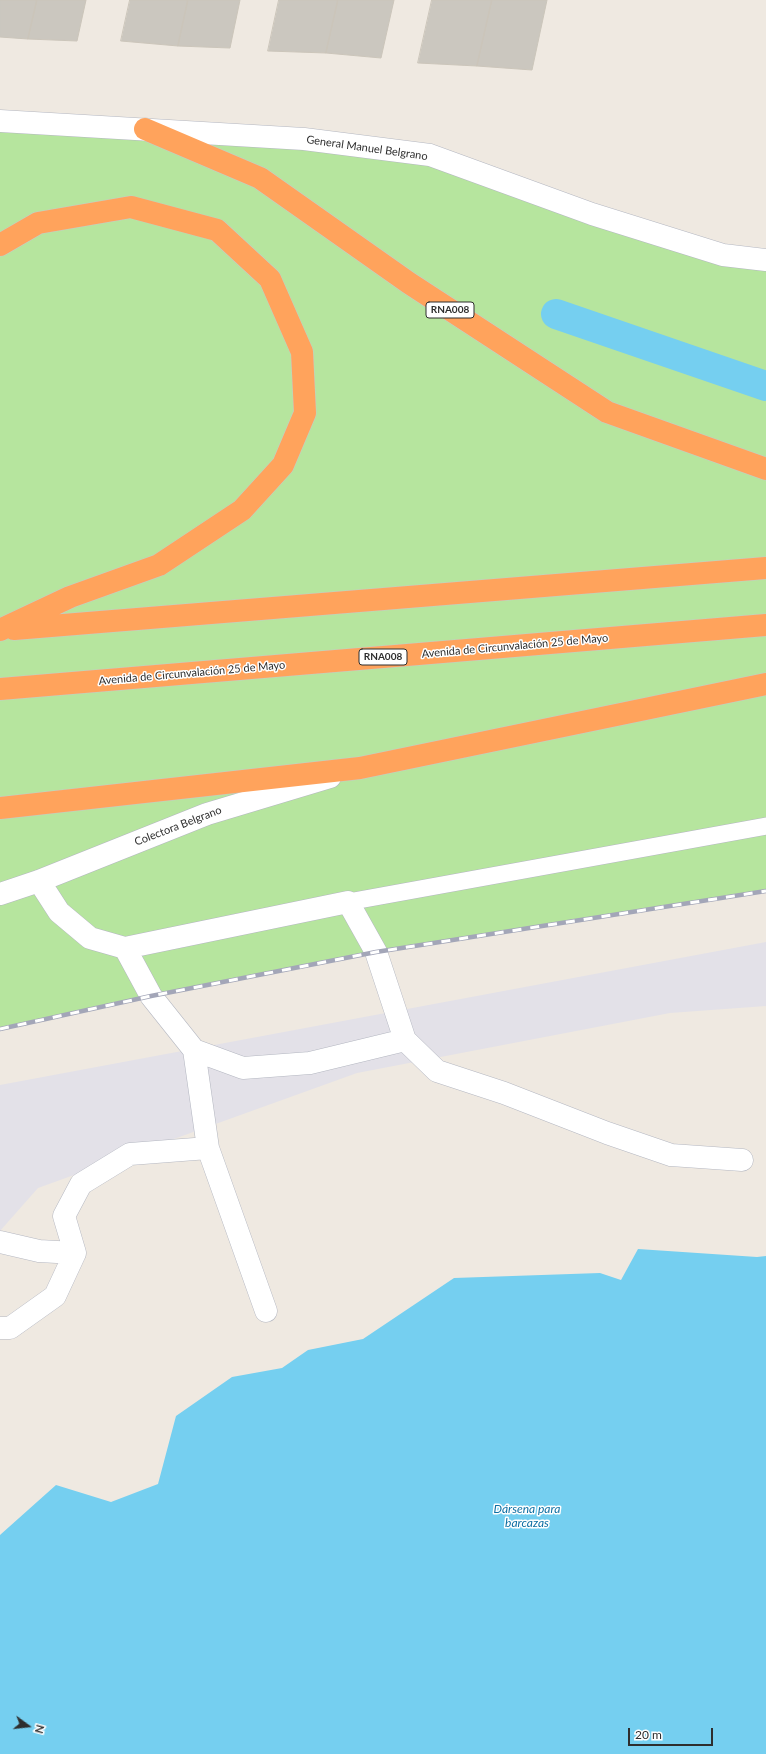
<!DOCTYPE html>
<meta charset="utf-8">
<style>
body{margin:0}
#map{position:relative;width:766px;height:1754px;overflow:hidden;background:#efe9e1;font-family:Lato,sans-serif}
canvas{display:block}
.north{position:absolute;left:8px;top:1706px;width:40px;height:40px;-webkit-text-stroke:3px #fff;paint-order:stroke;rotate:105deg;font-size:11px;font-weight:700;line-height:16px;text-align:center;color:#2e2e2e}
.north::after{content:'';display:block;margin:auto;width:14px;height:18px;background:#2e2e2e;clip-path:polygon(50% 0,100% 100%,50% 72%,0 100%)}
.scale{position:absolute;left:628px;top:1728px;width:85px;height:18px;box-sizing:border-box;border:2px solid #2e2e2e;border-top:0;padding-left:5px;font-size:12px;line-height:14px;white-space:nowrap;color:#2e2e2e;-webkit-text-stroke:3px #fff;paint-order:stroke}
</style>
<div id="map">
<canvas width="766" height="1754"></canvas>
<div class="north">N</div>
<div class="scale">20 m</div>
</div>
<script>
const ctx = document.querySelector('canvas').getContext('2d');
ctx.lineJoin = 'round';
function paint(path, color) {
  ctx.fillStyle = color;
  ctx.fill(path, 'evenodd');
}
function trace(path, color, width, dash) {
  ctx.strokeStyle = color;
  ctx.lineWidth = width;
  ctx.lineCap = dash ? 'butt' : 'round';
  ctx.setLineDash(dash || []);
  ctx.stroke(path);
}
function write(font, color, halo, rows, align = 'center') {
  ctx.font = font + ' Lato,sans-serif';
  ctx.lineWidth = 3;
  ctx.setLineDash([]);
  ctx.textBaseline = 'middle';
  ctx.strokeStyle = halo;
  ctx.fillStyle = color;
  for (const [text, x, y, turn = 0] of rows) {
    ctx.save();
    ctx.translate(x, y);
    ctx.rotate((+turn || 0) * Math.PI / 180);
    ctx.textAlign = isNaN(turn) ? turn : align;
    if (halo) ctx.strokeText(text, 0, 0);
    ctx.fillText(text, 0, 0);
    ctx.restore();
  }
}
paint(new Path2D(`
 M766 942V1006L670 1013 357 1073 38 1188 0 1231V1085Z`), '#e3e1e8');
paint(new Path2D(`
 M0 121 430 155 766 260V891L376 952 151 996 0 1029Z`), '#b6e59e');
paint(new Path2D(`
 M638 1249 757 1257 766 1256V1754H0V1535L56 1485 111 1502 158 1484 176 1416 232 1377 282 1368 308 1350 363 1339 454 1278 600 1273 621 1280Z`), '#75cff0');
trace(new Path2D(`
 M556 314 766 386`), '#75cff0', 30);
const building = new Path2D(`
 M0 0H37L28 39 0 37Z
 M37 0H86L77 41 28 39Z
 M130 0H188L178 46 121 41Z
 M188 0H240L230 48 178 46Z
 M279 0H338L326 53 268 51Z
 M338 0H394L381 58 326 53Z
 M432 0H492L477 66 418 63Z
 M492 0H547L532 70 477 66Z`);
paint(building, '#cbc7bf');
trace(building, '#cbc5ba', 1);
const lane = new Path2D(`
 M348 902 766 826`);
const street = new Path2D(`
 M0 121 304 139 430 155 592 214 723 255 766 260
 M39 881 59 912 90 938 125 948 348 902 376 952 405 1040 437 1071 504 1093 607 1133 671 1155 742 1160
 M0 894 39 881 207 814 330 777
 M125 948 151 996 194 1050 243 1068 310 1063 405 1040
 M194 1050 208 1148 266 1311
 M0 1242 39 1251 75 1253
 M0 1328H10L55 1296 75 1253 64 1216 81 1184 130 1154 208 1148`);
const highway = new Path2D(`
 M145 129 260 178 409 283 607 412 766 469
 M0 245 38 223 131 207 217 230 270 279 302 352 305 413 283 465 242 510 159 565 70 597 0 630
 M14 629 766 568
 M0 689 766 625
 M0 808 360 768 766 684`);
trace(lane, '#b4b7c1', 18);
trace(street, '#b4b7c1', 23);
trace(highway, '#c9c9c9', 23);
trace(lane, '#fff', 17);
trace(street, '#fff', 22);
trace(highway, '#ffa35c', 22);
const rail = new Path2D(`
 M0 1029 151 996 376 952 766 891`);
trace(rail, '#a3a6b8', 4.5);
trace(rail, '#fff', 3, [9]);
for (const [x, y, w] of [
 [450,310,48],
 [383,657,48]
]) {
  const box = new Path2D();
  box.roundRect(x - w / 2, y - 8, w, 16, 3);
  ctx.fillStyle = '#fff';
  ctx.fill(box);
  trace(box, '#2e2e2e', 1);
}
write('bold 10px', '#2e2e2e', null, [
 ["RNA008",450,310],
 ["RNA008",383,657]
]);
write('11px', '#2e2e2e', '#fff', [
 ["General Manuel Belgrano",367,148,8],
 ["Avenida de Circunvalación 25 de Mayo",515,646,-5],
 ["Avenida de Circunvalación 25 de Mayo",192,673,-5],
 ["Colectora Belgrano",178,826,-21]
]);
write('italic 12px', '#0d6fa3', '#fff', [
 ["Dársena para",527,1509],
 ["barcazas",527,1523]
]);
</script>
